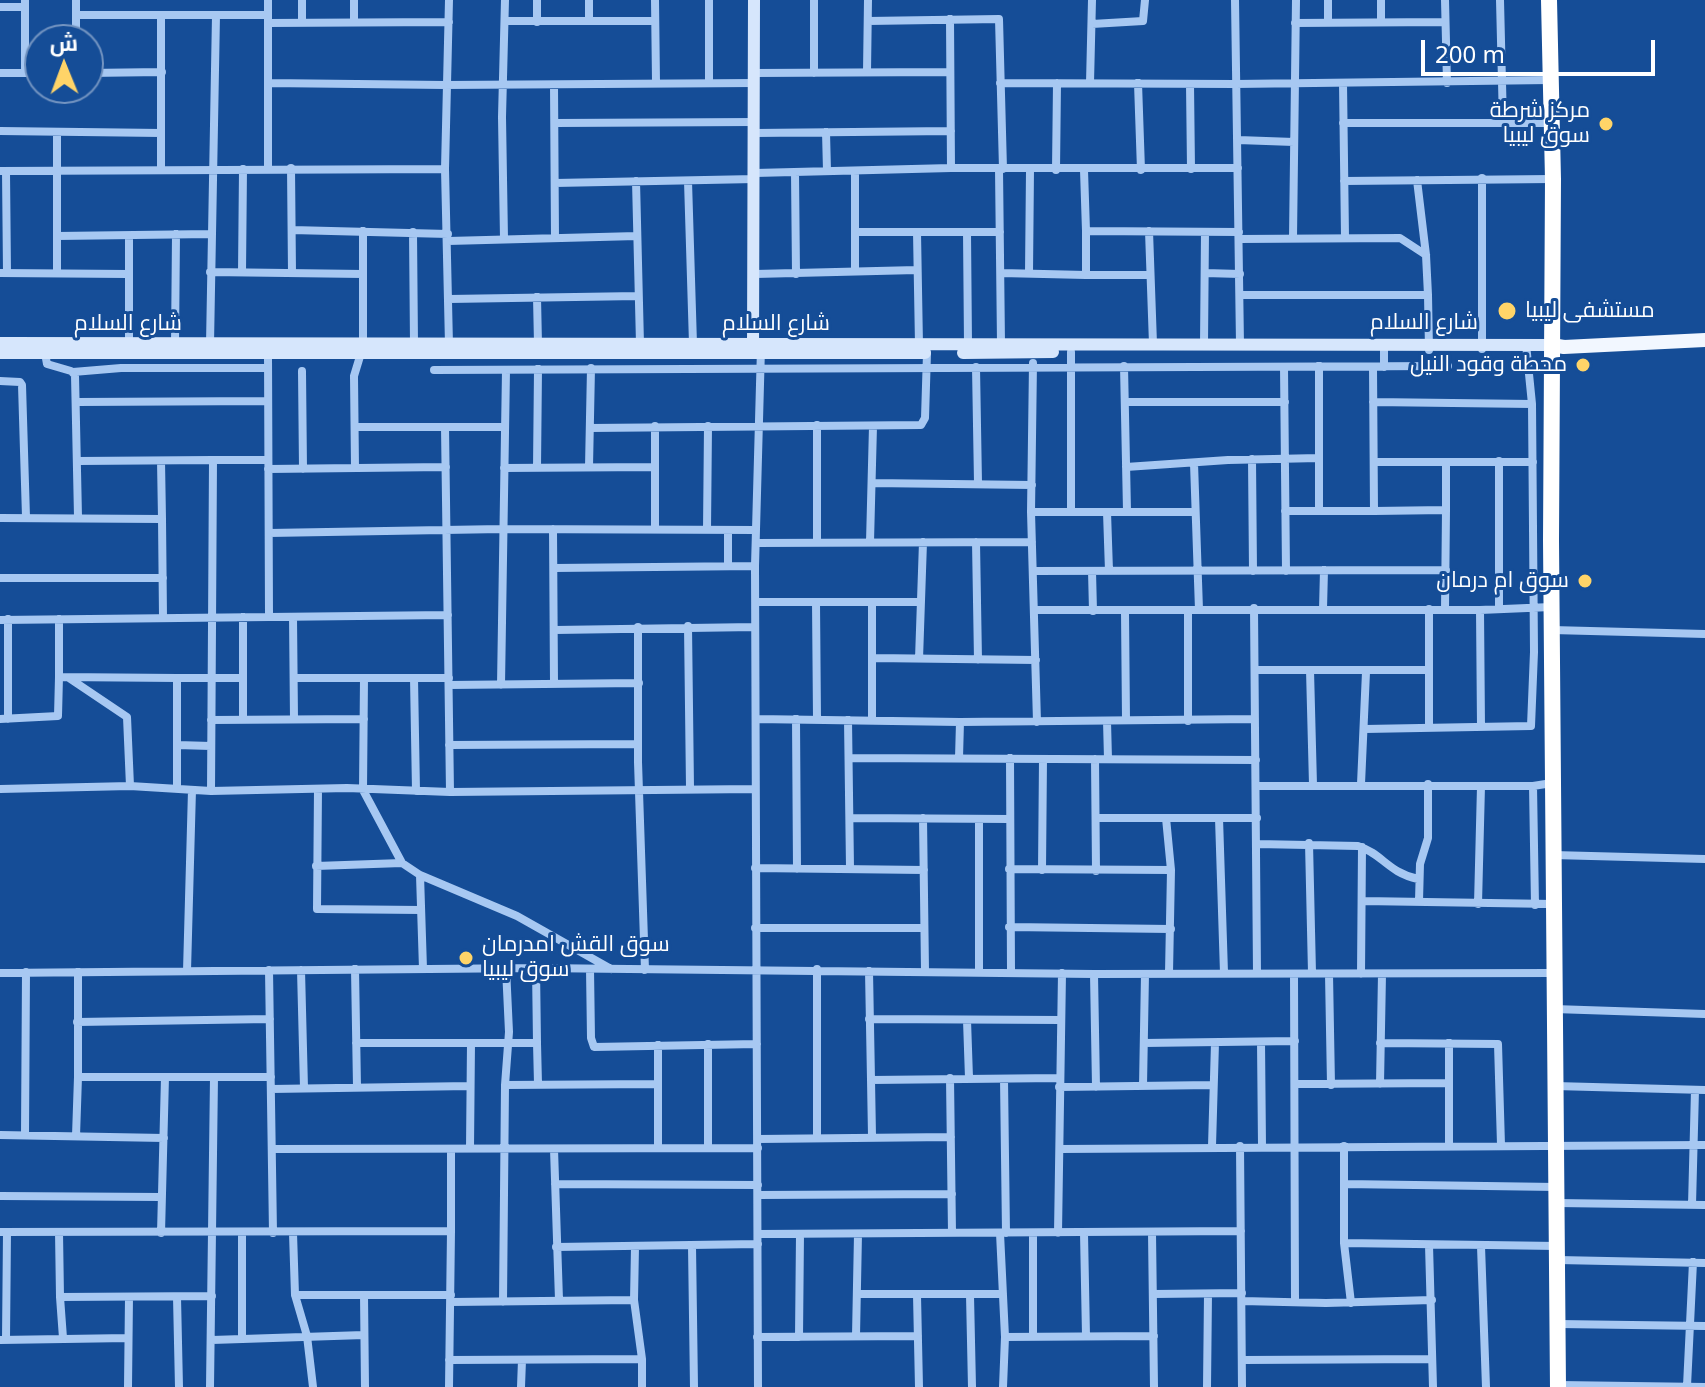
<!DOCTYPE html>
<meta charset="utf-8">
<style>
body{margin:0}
#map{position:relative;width:1705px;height:1387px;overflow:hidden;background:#154d97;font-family:"Noto Sans",Cairo,sans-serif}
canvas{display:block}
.north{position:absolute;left:24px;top:24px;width:80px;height:80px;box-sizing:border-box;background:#154d97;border:2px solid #7394c1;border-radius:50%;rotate:359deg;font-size:22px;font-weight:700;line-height:32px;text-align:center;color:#fff}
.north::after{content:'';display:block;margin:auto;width:28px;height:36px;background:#ffd468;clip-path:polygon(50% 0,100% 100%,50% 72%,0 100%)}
.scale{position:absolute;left:1421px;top:40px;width:234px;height:36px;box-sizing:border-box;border:4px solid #fff;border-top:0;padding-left:10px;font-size:24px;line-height:28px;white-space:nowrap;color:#fff;-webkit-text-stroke:6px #154d97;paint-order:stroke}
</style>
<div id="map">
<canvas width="1705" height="1387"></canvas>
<div class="north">ش</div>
<div class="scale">200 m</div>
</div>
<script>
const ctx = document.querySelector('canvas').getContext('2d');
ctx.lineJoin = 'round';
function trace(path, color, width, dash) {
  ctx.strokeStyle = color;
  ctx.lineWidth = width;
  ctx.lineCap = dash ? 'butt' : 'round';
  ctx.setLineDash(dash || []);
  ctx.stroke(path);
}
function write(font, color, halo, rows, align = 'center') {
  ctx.font = font + ' "Noto Sans",Cairo,sans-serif';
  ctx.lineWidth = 6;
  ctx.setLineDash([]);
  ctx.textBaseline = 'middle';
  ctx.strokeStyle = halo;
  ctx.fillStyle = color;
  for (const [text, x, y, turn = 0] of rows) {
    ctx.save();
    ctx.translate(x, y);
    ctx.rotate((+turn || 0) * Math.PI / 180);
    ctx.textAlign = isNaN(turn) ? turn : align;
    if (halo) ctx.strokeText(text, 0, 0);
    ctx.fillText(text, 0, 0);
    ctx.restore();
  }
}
trace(new Path2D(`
 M25 0V73
 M76 0V40
 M268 0V168
 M354 0V21
 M449 0 445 169 449 345
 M589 0V21
 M655 0 656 82
 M814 0V73
 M1235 0 1240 344
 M1328 0V23
 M1445 0 1447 83
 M1500 0 1503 123
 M0 7H25
 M76 15H267
 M950 19 951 168
 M505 21H655
 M868 21 999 19 1003 169
 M537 22V0
 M1381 22V0
 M268 23 449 22
 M302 23V0
 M1295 23 1445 22
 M1092 24 1143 21 1145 0
 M867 72 868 0
 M0 73H40
 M88 73 162 72
 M754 73 949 72
 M268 83 445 85 754 83
 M709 83V0
 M1000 83 1235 84 1550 80
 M1090 83 1092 0
 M1138 83 1141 170
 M1343 83 1345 237
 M1190 84 1191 169
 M554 85 555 238
 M555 123 755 122
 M1343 123H1551
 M0 131 161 133
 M57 132V273
 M826 132 827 171
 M755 133 951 131
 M1238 140 1294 142
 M291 168 292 273
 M161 169V16
 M999 169 1001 344
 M1056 170 1057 83
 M1084 170 1086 231
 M0 171 445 169
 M6 171 7 273
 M855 171V271
 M755 173 951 168H1238
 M795 173 796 274
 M636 181 640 344
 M688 181 693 344
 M1344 181 1552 179
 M555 183 755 179
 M292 230 448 234
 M363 231V344
 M1149 231 1153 344
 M413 232 414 344
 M855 232H1000
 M917 232 919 345
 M967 232 968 344
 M57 236 211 234
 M129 236V344
 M1293 238 1296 0
 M504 239 502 117 505 0
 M1239 239 1400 238 1426 255
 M448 241 637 236
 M210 272 363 274
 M242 272 243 169
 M0 273 128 274
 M1001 273 1086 275V231L1239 232
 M1029 273 1030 170
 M1205 273 1240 274
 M755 274 917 270
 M1086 275H1149
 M1240 295H1428L1426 255 1417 180
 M1428 295 1429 350
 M537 297 538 344
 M449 299 638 296
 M175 344 176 234
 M210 344 216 15
 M1204 344 1205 232
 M1482 349V178
 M1071 352V511
 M45 353 47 364 71 371 75 375 78 517
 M268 353 269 617
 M1033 363 1031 512 1037 722
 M1124 366 1127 511
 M1319 366V511
 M976 367 978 483
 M1284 367 1286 571
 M1373 367 1374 511 1446 510 1445 609
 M1384 367V343
 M434 370 1448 366
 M302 371 303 469
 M73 372 121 368H268
 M0 381 20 382 22 385 26 517
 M77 402 268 401
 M1125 402H1285
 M1373 402 1532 404
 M655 426V529
 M355 427H504
 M445 427 450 792
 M590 428 921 425 925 418 927 353
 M1252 459 1253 571
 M78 461 213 460
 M1374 462H1533
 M1446 462V510
 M1194 463 1199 610
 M589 467 591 368
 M1126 467 1228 460 1319 458
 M355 468 354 376 361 353
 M504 468 655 467
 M537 468 538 369
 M268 469 446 467
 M872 483 1032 485
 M1285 511H1374
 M1031 512H1195
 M1107 512 1109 571
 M0 518 162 519 161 461
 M162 519 163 617
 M553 529 554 683
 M707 530 708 426
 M728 530V566
 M269 533 502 529 756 530
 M817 541V425
 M870 542 873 426
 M976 542 978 660
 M756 543 1032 542
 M554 568 755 566
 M1033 571 1446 570
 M1092 571 1093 611
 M0 578H163
 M756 602H921
 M816 602 817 719
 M872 602V720
 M1254 608 1257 973
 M1323 609 1324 570
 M1429 609V728
 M1499 609V461
 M1035 610H1480L1551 607
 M1480 610 1481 727
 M1188 611V721
 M1125 612 1126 720
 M293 617 294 719
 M59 619V677L177 678
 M0 620 448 615
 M688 626 690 788
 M638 627V762L645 970
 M555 630 755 627
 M1552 630 1705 634
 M873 658 1036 660
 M919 659 923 542
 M1256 670H1429
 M1310 670 1313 785
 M69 678 127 717 130 786
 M295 678H449
 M364 678 363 790 402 863 420 875 517 916 611 969
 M414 678 416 791
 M449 685 639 683
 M501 685 506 370
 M0 719 58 716 59 677
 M8 719V619
 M756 719 960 722 1255 719
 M796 719 797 869
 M211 720 364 719
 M243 720V617
 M848 720 850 868
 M1107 721 1108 759
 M1365 729 1531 726 1534 652 1532 404 1526 344
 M449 745 638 744
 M211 746 177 745V678H243
 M850 758 1256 760
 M959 758 960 722
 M1010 758 1011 972
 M1095 759 1096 871
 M1361 784 1366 672
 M1257 786H1533L1552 783
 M1533 786 1535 905
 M0 789 130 786 211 791 347 788 450 792 755 789
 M177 789V745
 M318 789 317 909 421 910
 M211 791 213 460H268
 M850 818 1010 819
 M923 818 925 971
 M1096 818H1257
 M1166 818 1171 870 1169 973
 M1219 818 1224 973
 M979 819V971
 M1309 843 1312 973
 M1257 844 1358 846C1383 854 1387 872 1418 879
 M1553 855 1705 859
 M316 866 402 863
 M755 868 924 870
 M1009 869 1171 870
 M1042 870 1043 759
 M420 875 423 969
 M1363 901 1553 904
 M1419 901 1420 864 1428 838V784
 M1478 904 1481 786
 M1009 927 1171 929
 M755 928H924
 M536 968 537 1043
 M355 969 357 1087
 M590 969 591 1038 594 1047 757 1044
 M817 969V1137
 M269 970 273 1233
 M301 970 304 1088
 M187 971 192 790
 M869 971 871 1080 1059 1078
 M78 972V1077H271
 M0 973 536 968 1094 974 1553 973
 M1094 974 1096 1087
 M1294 974 1295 1302
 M1329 974 1331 1085
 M1361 974 1362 847
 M1554 1009 1705 1014
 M869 1019 1061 1020
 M967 1020 969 1078
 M77 1022 270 1019
 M1261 1042 1262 1146
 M356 1043H537L538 1084
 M1144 1043 1295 1041
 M1380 1043 1498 1044 1501 1145
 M950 1078 952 1233
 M1004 1079 1006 1233
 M871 1080 872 1136
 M1295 1084 1449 1083
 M1380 1084 1382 974
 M505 1085 658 1084
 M1143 1086 1145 974
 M1555 1086 1705 1090
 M1059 1087 1213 1085
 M271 1089 470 1086
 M0 1135 164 1138
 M25 1135 26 972
 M76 1136 78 1077
 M758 1139 951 1137
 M1449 1145V1043
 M1212 1146 1215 1043
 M1240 1146 1242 1387
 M1344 1146V1243L1351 1303
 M470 1148 471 1043
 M658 1148V1045
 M708 1148V1044
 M273 1149 758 1148
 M554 1149 559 1300
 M1060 1149 1705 1145
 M555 1184 758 1185
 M1344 1184 1556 1187
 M758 1195 952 1194
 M0 1196 161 1197
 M1557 1203 1705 1205
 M1692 1205 1695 1090
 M451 1231V1149
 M0 1232 451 1231 449 1387
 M59 1232 60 1297 63 1338
 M161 1233 165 1077
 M293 1233 295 1295 307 1336 313 1387
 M1000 1233 1005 1337 1003 1387
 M1033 1233V1337
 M1058 1233 1062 973
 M1084 1233 1086 1336
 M1152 1233 1154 1387
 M758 1234 1241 1231
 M1344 1243 1557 1246
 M1429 1245 1433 1387
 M692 1246 694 1387
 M1481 1246 1486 1387
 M556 1247 758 1244
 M635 1247 634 1300 642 1359V1387
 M1558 1260 1705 1263
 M857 1294H1003
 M1154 1294 1242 1293
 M295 1295H451
 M364 1295 365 1387
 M917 1295 919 1387
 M970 1295 972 1387
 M60 1297 212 1296
 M177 1297 179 1387
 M1242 1301 1326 1303 1432 1300
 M451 1302 634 1300
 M503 1302 505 1085 509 1032 506 968
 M1558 1324 1705 1326
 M856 1336 858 1234
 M757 1337 918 1336
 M799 1337 800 1234
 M1005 1337 1154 1336
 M6 1339 7 1232
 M242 1339V1233
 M0 1340 128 1338
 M212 1340 364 1335
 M449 1360 642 1359
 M1243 1360 1432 1359
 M1559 1385 1705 1387
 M1687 1386 1693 1262
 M128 1387 129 1297
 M210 1387 214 1077
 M521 1387 522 1360
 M758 1387 755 566 761 348
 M1207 1387 1208 1294`), '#a7c8f2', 8);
trace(new Path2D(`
 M0 343 1552 345
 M753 350 754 0
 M0 353H925
 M963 353 1053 352`), '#d6e6fc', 12);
trace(new Path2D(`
 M1552 345 1564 347 1705 340`), '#f2f7ff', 14);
trace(new Path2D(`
 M1549 0 1553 179 1551 540 1558 1387`), '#fff', 16);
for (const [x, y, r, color] of [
 [1606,124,8,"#ffd468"],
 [1507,311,10,"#ffd468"],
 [1583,365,8,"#ffd468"],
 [1585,581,8,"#ffd468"],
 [466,958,8,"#ffd468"]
]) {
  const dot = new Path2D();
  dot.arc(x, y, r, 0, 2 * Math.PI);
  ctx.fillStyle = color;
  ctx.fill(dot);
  trace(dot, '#154d97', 3);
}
write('22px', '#fff', '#154d97', [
 ["مركز شرطة",1590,111],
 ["سوق ليبيا",1590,136],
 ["مستشفى ليبيا",1525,311,"left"],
 ["محطة وقود النيل",1567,365],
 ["سوق ام درمان",1569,581],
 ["سوق القش امدرمان",482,945,"left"],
 ["سوق ليبيا",482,970,"left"]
], 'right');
write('22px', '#fff', '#154d97', [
 ["شارع السلام",1424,323],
 ["شارع السلام",128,324],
 ["شارع السلام",776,324]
]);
</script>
